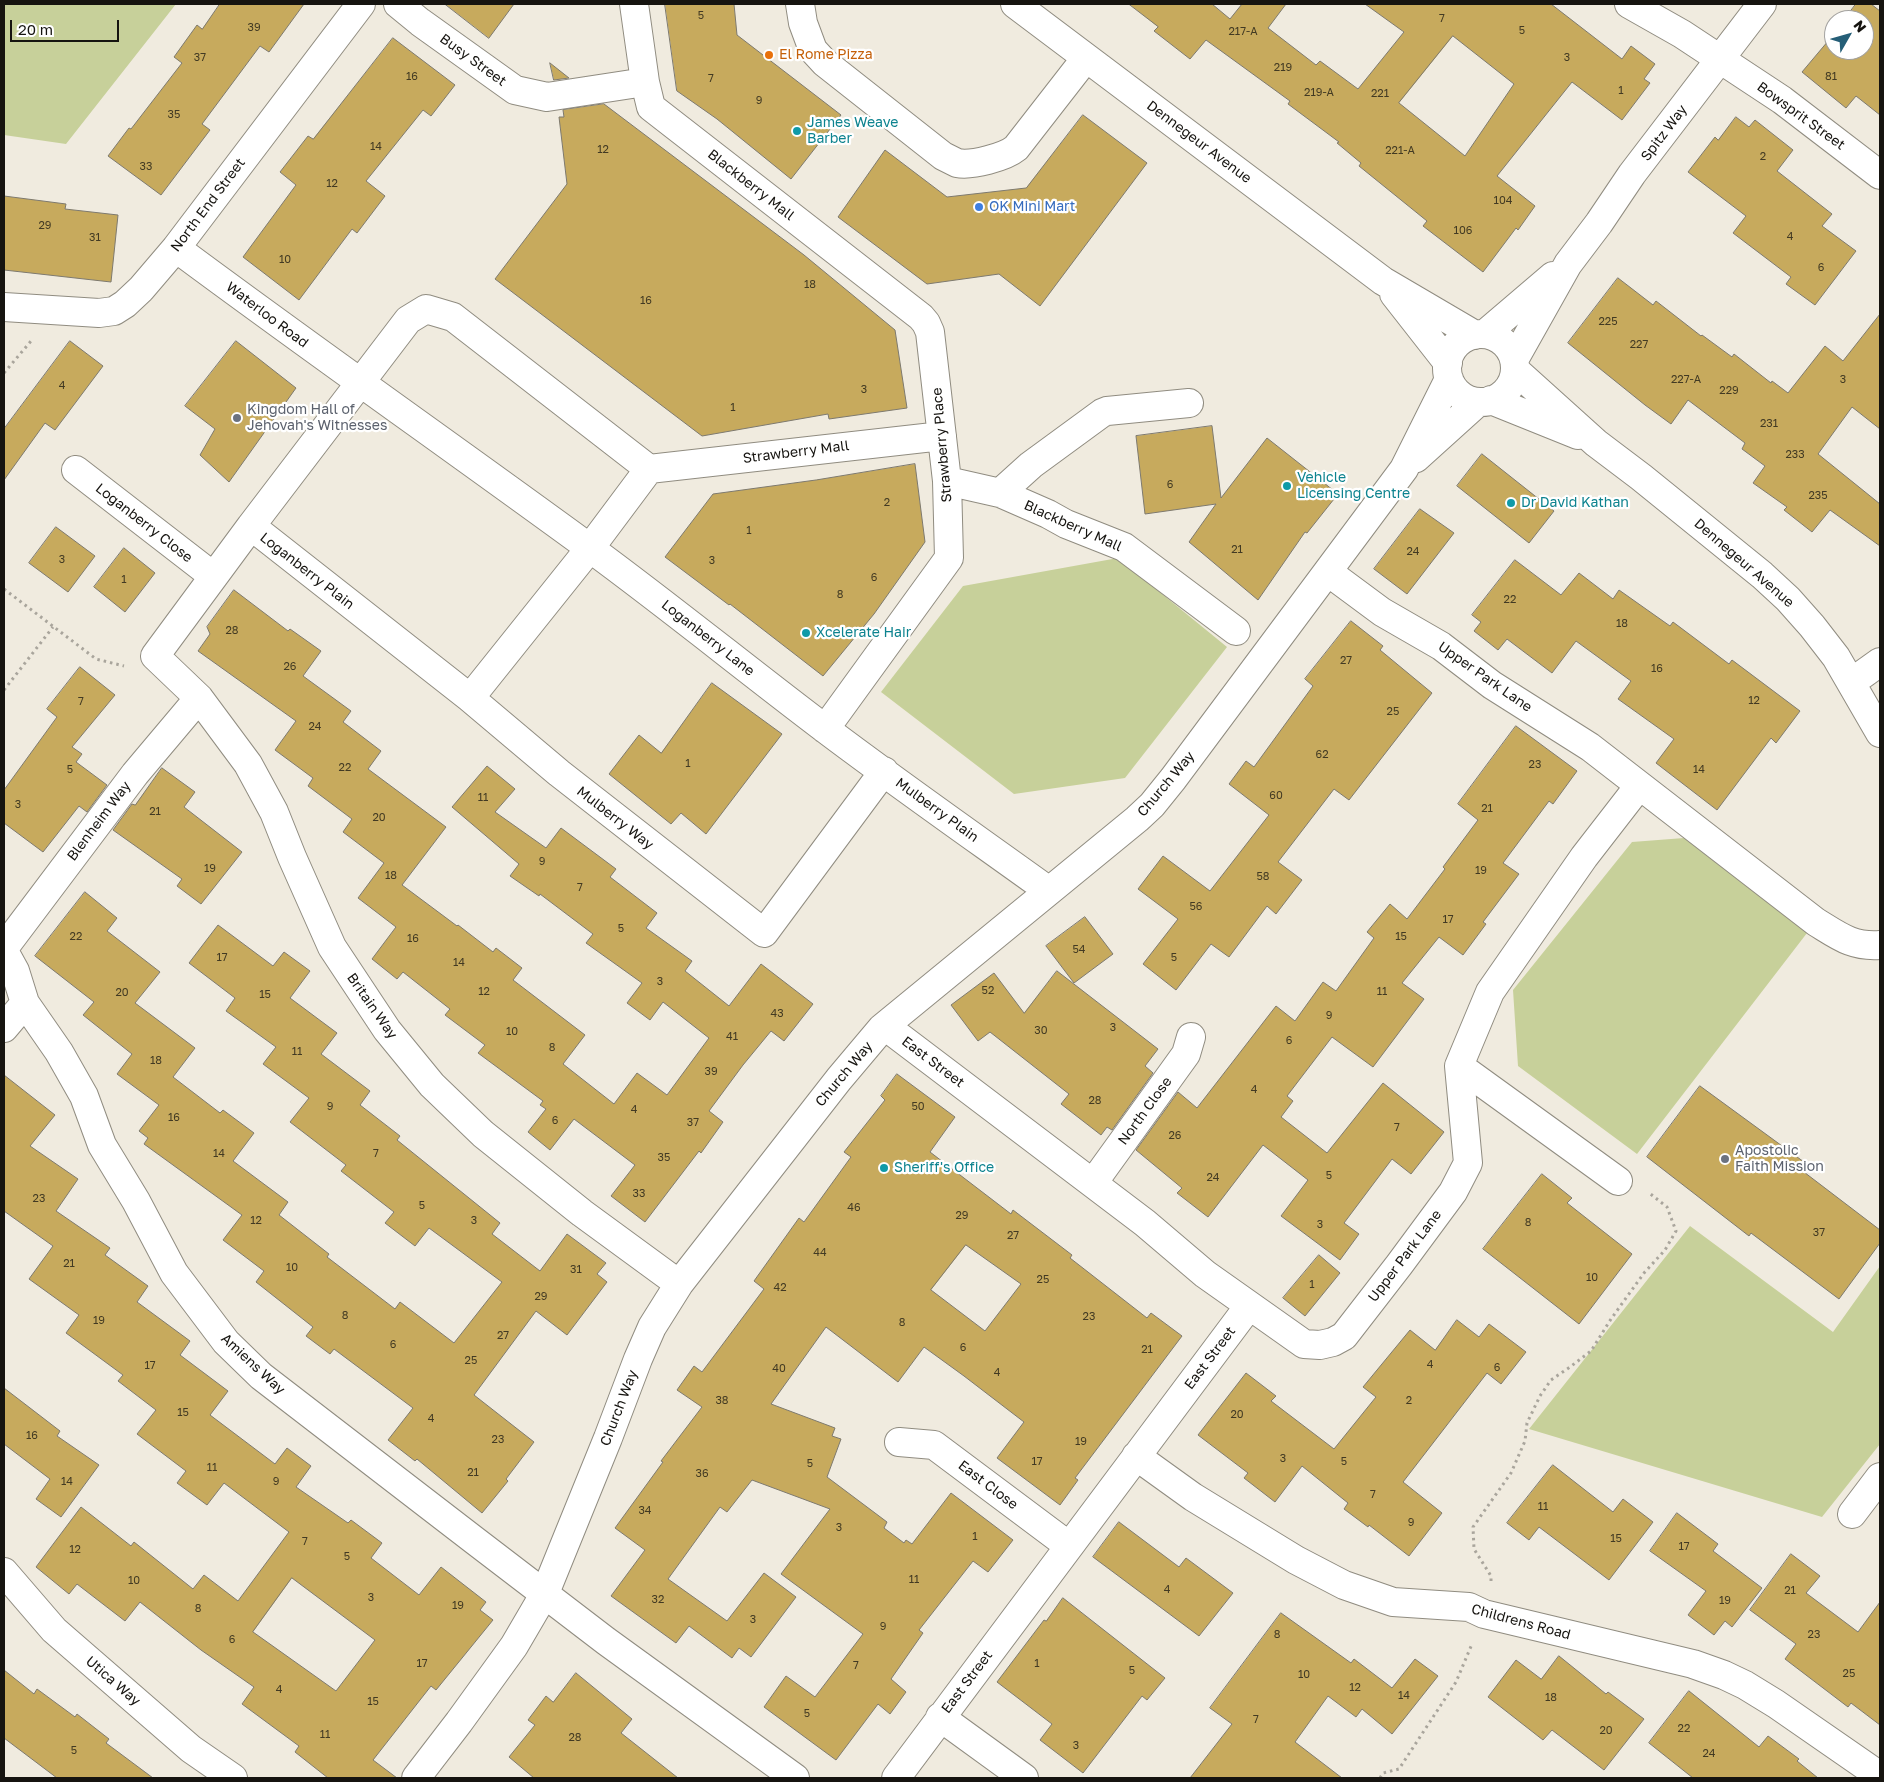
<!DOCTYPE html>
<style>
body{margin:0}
#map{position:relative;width:1884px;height:1782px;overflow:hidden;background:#f0ebdf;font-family:"Golos Text",sans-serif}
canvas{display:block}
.frame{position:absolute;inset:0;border:5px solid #161410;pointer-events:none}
.north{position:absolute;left:1824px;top:10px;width:50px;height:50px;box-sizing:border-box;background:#fff;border:1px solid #a2a19f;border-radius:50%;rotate:52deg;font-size:14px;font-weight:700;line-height:20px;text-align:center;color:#161410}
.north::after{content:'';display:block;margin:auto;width:18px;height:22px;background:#255e77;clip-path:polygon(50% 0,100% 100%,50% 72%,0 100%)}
.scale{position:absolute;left:10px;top:20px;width:109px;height:22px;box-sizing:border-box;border:2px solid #161410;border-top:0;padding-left:6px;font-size:15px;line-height:18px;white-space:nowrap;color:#161410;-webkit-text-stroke:4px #fff;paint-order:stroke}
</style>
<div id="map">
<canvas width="1884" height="1782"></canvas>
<div class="frame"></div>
<div class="north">N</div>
<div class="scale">20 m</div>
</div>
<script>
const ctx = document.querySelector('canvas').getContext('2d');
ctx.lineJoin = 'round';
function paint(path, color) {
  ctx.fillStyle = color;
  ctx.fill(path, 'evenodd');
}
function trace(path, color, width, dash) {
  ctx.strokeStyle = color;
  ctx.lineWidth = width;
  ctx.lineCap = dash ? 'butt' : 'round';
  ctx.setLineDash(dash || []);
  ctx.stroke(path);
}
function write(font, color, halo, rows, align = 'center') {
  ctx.font = font + ' "Golos Text",sans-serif';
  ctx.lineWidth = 4.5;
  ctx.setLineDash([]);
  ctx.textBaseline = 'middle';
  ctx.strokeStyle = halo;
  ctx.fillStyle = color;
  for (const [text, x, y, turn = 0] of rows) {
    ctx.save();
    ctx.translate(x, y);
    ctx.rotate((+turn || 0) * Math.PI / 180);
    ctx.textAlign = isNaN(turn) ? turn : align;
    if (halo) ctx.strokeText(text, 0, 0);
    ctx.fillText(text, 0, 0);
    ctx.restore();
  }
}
paint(new Path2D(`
 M4 4H176L66 144 4 135Z
 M1118 558 1227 647 1125 778 1014 794 881 692 963 586Z
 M1684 838 1807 933 1637 1154 1518 1066 1513 990 1632 842Z
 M1690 1226 1833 1332 1880 1266V1444L1822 1517 1529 1429Z`), '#c7d09a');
const building = new Path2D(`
 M220 4H304L269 52 260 46 202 124 210 130 161 195 108 156 129 128 131 129 182 63 174 57 197 25 202 29Z
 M445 4H514L489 38Z
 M665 4H734L737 35 841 115 791 179 717 119 677 91Z
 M1129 4H1212L1230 19 1242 4H1286L1268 28 1316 65 1320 61 1358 89 1404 32 1365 4H1551L1622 59 1631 46 1655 64 1644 79 1650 83 1622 120 1572 82 1497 176 1535 206 1518 230 1516 228 1483 272 1423 226 1427 221 1359 166 1361 163 1337 143 1339 142 1288 104 1290 101 1206 40 1190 59 1154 31 1158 27ZM1453 36 1514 84 1465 156 1399 103Z
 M1856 4H1871L1880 11V115L1856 96 1846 108 1802 72 1834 34V50H1864V20H1844Z
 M393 38 455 85 431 116 423 110 366 181 385 196 357 233 352 229 299 300 243 257 296 185 280 172 308 136 313 139Z
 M550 63 569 78 554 80Z
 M604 104 804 255 895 330 907 408 829 419 828 414 702 436 495 279 567 184 559 117H564L563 110Z
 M1083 115 1147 163 1040 306 999 274 927 284 838 217 885 150 947 197 1026 188Z
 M1736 117 1749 127 1755 120 1793 150 1777 171 1832 214 1822 226 1856 251 1815 305 1786 284 1791 277 1733 233 1746 216 1688 172 1715 137 1718 140Z
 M4 196 66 204 65 209 118 215 111 282 4 270Z
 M1618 278 1653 305 1656 301 1701 336 1702 335 1732 357 1734 354 1771 383 1772 381 1788 393 1825 346 1843 361 1880 314V429L1852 407 1818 454 1880 504V546L1830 510 1812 532 1784 510 1787 507 1753 483 1765 466 1742 449 1745 443 1688 400 1671 424 1645 405 1568 343Z
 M70 341 103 366 55 430 45 423 4 480V429Z
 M236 341 296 388 229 482 200 455 215 429 185 406Z
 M1212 426 1221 498 1267 438 1338 494 1307 533 1305 532 1258 600 1189 542 1216 504 1145 514 1136 436Z
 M1482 454 1554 511 1529 543 1457 486Z
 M915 464 925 542 874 614 823 676 730 604 729 605 665 557 713 494 816 480Z
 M1420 509 1454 533 1407 594 1374 569Z
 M56 527 95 556 68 592 29 563Z
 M124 548 155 573 125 612 94 587Z
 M1515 560 1561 595 1579 573 1613 599 1619 590 1670 626 1673 622 1729 664 1732 660 1800 711 1776 743 1771 738 1717 810 1656 763 1674 739 1618 699 1631 681 1576 641 1552 673 1507 639 1498 650 1474 631 1481 622 1472 615Z
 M234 590 288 631 290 629 321 651 303 676 351 711 343 722 381 751 368 769 446 827 402 885 457 926 458 925 493 952 496 948 522 968 513 980 585 1035 563 1064 614 1104 637 1073 667 1095 709 1038 663 1002 650 1020 627 1003 642 983 586 943 593 934 540 894 539 896 510 876 519 864 452 807 487 766 515 789 495 812 546 848 561 828 616 869 610 877 657 913 646 928 692 961 685 971 729 1006 761 964 813 1004 784 1041 771 1031 743 1065 709 1111 723 1122 701 1153 699 1151 645 1222 611 1196 635 1165 574 1119 550 1150 528 1132 546 1109 540 1105 543 1101 478 1053 485 1045 445 1015 450 1009 403 972 397 979 372 959 396 927 358 898 384 863 343 832 352 819 308 786 313 778 275 750 296 721 198 651 210 634 207 627Z
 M1351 621 1383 646 1380 650 1432 693 1349 800 1334 789 1278 862 1302 880 1276 914 1267 906 1229 957 1211 944 1176 990 1143 964 1178 919 1138 889 1163 856 1210 891 1269 815 1229 784 1246 761 1254 767 1313 686 1305 679Z
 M80 667 115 695 72 747 82 754 76 762 107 785 87 812 79 806 43 852 4 823V790L57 717 47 709Z
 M712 683 782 734 706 834 681 813 671 824 609 774 639 735 661 753Z
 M1516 726 1577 771 1553 804 1549 801 1503 863 1519 874 1483 922 1486 924 1463 955 1439 937 1402 983 1424 999 1373 1067 1332 1037 1287 1096 1293 1101 1281 1117 1327 1153 1383 1083 1444 1132 1411 1174 1392 1159 1344 1223 1359 1234 1340 1260 1281 1216 1308 1180 1263 1145 1208 1217 1177 1193 1182 1188 1136 1150 1178 1092 1197 1108 1276 1006 1295 1021 1323 982 1336 991 1374 938 1367 932 1390 904 1407 919 1445 869 1443 867 1478 820 1458 804Z
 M162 768 195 792 184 807 242 852 201 904 177 886 182 879 113 830 132 804 135 805Z
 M85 892 117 918 107 931 160 972 135 1003 195 1048 173 1077 220 1113 223 1110 254 1133 233 1161 288 1202 279 1215 329 1254 327 1257 395 1309 400 1302 454 1343 502 1282 429 1228 415 1246 385 1223 394 1212 341 1171 346 1165 290 1122 309 1098 263 1064 276 1047 226 1011 235 998 189 963 218 925 273 966 284 952 310 971 290 998 337 1033 321 1054 370 1091 360 1105 400 1136 397 1140 500 1223 492 1234 540 1271 567 1234 606 1263 597 1274 607 1282 567 1335 536 1311 474 1395 534 1442 506 1479 508 1481 482 1513 417 1459 415 1461 388 1440 413 1408 334 1349 330 1354 306 1336 313 1327 256 1282 264 1271 223 1240 242 1215 144 1144 148 1138 139 1131 159 1105 117 1074 132 1054 83 1015 94 1002 35 956Z
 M1085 917 1113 954 1074 983 1046 946Z
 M1057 971 1158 1049 1145 1066 1153 1073 1112 1130 1107 1127 1101 1135 1061 1104 1069 1094 990 1032 978 1041 951 1005 994 973 1024 1013Z
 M897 1074 955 1117 930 1152 1011 1214 1013 1210 1072 1255 1070 1258 1147 1318 1151 1313 1182 1336 1075 1478 1078 1480 1060 1505 997 1458 1024 1422 964 1376 924 1347 898 1382 826 1327 771 1404 835 1428 832 1436 841 1439 827 1477 887 1522 884 1528 904 1543 906 1540 912 1544 951 1493 1013 1540 988 1572 973 1561 919 1630 923 1633 891 1679 906 1692 890 1714 878 1704 836 1760 764 1707 786 1676 815 1697 863 1634 781 1574 830 1509 752 1480 727 1512 720 1507 668 1579 727 1621 764 1573 796 1597 751 1657 739 1648 732 1658 689 1626 676 1643 611 1596 645 1550 615 1528 663 1462 661 1461 702 1407 677 1390 694 1366 702 1372 764 1289 754 1281 799 1218 804 1222 851 1157 844 1152 885 1100 881 1096ZM966 1245 1021 1284 985 1331 931 1290Z
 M4 1075 55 1115 30 1146 78 1179 56 1211 110 1248 105 1255 148 1286 137 1302 190 1341 180 1355 228 1391 210 1415 275 1464 287 1448 311 1466 296 1487 348 1523 351 1520 382 1543 371 1558 419 1595 441 1567 486 1602 480 1610 493 1620 436 1690 431 1686 373 1760 397 1778H328L295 1752 299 1746 242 1704 254 1687 201 1650 140 1602 125 1621 77 1584 69 1594 36 1567 81 1507 131 1546 134 1542 193 1589 204 1575 238 1601 289 1532 224 1483 207 1505 177 1483 186 1471 137 1434 156 1410 118 1381 123 1375 66 1333 79 1315 29 1279 53 1246 4 1211ZM292 1578 375 1640 336 1691 253 1632Z
 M1700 1086 1804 1162 1800 1169 1880 1230V1243L1839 1299 1751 1233 1749 1236 1647 1157Z
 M1542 1174 1572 1198 1567 1203 1632 1254 1579 1324 1483 1249Z
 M1319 1255 1340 1273 1305 1316 1283 1298Z
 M1457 1320 1479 1337 1489 1324 1526 1352 1501 1384 1487 1373 1403 1482 1442 1513 1409 1556 1369 1525 1368 1527 1344 1509 1348 1503 1302 1466 1275 1502 1244 1478 1248 1473 1198 1435 1246 1373 1276 1396 1271 1401 1334 1449 1376 1397 1363 1387 1410 1330 1435 1350Z
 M4 1388 60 1431 57 1436 99 1465 61 1517 36 1499 50 1479 4 1444Z
 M1553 1465 1613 1512 1623 1499 1653 1522 1609 1580 1539 1527 1529 1540 1507 1523Z
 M1677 1513 1718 1544 1713 1551 1762 1588 1732 1627 1725 1621 1714 1635 1688 1615 1706 1591 1650 1551Z
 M1119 1522 1179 1567 1186 1558 1233 1593 1199 1636 1093 1557Z
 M1791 1554 1820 1576 1806 1593 1858 1632 1880 1602V1725L1851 1703 1848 1707 1785 1659 1796 1644 1750 1610Z
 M1063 1598 1165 1678 1147 1700 1142 1696 1083 1773 1040 1740 1052 1724 997 1682 1044 1620 1046 1621Z
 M1281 1613 1351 1663 1354 1659 1392 1688 1415 1659 1438 1676 1392 1734 1362 1709 1356 1717 1328 1696 1295 1742 1342 1778H1190L1232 1724 1210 1708Z
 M1559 1656 1606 1694 1608 1692 1644 1719 1604 1770 1552 1730 1543 1740 1488 1697 1516 1660 1541 1679Z
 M4 1670 34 1694 37 1689 75 1717 77 1714 109 1739 106 1743 153 1778H57L4 1738Z
 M576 1673 632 1719 621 1733 678 1778H534L509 1757 535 1725 528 1720 546 1696 553 1702Z
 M1689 1691 1759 1747 1768 1736 1799 1759 1797 1761 1818 1778H1693L1649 1743Z`);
paint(building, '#c7aa5d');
trace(building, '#7d796e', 1);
const minor = new Path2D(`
 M398 4 420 22 515 90 547 97 645 82
 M634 4 645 82 651 107 921 317 926 323 930 332 947 481 949 558 825 729
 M800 4 803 23 813 50 825 63 943 156C947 158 953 161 957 163 972 166 1005 157 1016 148L1086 58
 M1015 4 1383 281 1475 335
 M1629 4 1682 34 1782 100 1880 175
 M176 248C313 350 453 448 591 549 670 607 746 669 824 728 898 784 974 837 1049 891
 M1394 294 1448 363
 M4 307 99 313 114 311 125 304 141 289 176 248 361 4
 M426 309 453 317 649 469 590 548 470 698 251 526 408 320Z
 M1485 334 1553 276
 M1447 368a34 34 0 1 1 68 0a34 34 0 1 1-68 0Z
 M1514 360 1568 264 1599 223 1632 174 1762 4
 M1515 370 1596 443 1641 477 1762 575 1788 599 1812 626 1836 657 1880 733
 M1491 400 1578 435
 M1416 458 1478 402
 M649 469 942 436
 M76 470 213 576
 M947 481 1000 493 1048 514 1066 524 1124 547 1236 631
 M1000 493 1031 465 1102 413 1107 411 1189 403
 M251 526 155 656 199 698 248 764 274 812 292 857 332 947 387 1030 432 1085 483 1134 582 1213 679 1284
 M1328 572 1382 612 1441 646 1492 685 1590 747 1816 922C1839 936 1852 947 1880 945
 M1852 682 1880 662
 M470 698 559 773 764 933 884 771
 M4 948 135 774 199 698
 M4 951 15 971 25 1003 59 1052 84 1096 102 1145 136 1201 174 1273 226 1342 261 1376 474 1540 606 1641 795 1778
 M885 1026 1145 1223 1205 1274 1304 1344 1320 1345 1333 1342 1344 1336 1399 1265 1453 1192 1468 1163 1459 1066 1490 992 1584 857 1639 786
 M4 1028 25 1003
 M1459 1066 1618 1181
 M1093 1183 1186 1054 1191 1037
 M899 1442 934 1445 1069 1546
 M1136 1456 1193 1497 1296 1560 1344 1585 1393 1602 1469 1607 1484 1614 1693 1664 1724 1675 1745 1685 1776 1704 1880 1776
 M1852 1514 1880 1477
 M4 1572 54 1630 191 1749 233 1778
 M940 1717 1024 1778
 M416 1778 459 1722 514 1646 545 1593 608 1438 638 1359 652 1327 679 1284 839 1079 882 1028 1137 819 1152 805 1173 779 1404 469 1449 379
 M896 1778 1249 1306`);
trace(minor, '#908c80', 30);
trace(new Path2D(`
 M4 373 31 341
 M4 589 96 659 124 666
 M4 690 53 627
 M1491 1581V1576L1474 1549 1473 1527 1511 1473 1525 1441 1527 1423 1540 1396 1551 1380 1570 1367 1591 1351 1611 1319 1644 1273 1665 1250 1676 1231 1667 1207 1648 1192
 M1380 1778 1383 1773 1399 1769 1456 1682 1472 1644`), '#a9a59c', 3, [2.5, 4]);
trace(minor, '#fff', 28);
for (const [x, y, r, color] of [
 [769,55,5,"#e8710a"],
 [797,131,5,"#0f9aa8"],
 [979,207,5,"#3f7fe0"],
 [237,418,5,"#6b7280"],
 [1287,486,5,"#0f9aa8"],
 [1511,503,5,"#0f9aa8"],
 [806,633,5,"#0f9aa8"],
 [1725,1159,5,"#6b7280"],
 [884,1168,5,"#0f9aa8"]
]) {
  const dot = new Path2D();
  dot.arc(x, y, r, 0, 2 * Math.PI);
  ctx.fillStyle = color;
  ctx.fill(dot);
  trace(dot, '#fff', 2);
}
write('11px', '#423a23', null, [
 ["5",701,16],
 ["7",1442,19],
 ["39",254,28],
 ["5",1522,31],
 ["217-A",1243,32],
 ["37",200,58],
 ["3",1567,58],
 ["219",1283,68],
 ["16",412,77],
 ["81",1831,77],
 ["7",711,79],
 ["1",1621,91],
 ["219-A",1319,93],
 ["221",1380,94],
 ["9",759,101],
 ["35",174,115],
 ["14",376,147],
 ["12",603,150],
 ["221-A",1400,151],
 ["2",1763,157],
 ["33",146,167],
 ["12",332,184],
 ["104",1503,201],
 ["29",45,226],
 ["106",1463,231],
 ["4",1790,237],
 ["31",95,238],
 ["10",285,260],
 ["6",1821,268],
 ["18",810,285],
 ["16",646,301],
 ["225",1608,322],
 ["227",1639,345],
 ["227-A",1686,380],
 ["3",1843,380],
 ["4",62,386],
 ["3",864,390],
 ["229",1729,391],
 ["1",733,408],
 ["231",1769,424],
 ["233",1795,455],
 ["6",1170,485],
 ["235",1818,496],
 ["2",887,503],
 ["1",749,531],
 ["21",1237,550],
 ["24",1413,552],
 ["3",62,560],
 ["3",712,561],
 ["6",874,578],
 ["1",124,580],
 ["8",840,595],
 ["22",1510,600],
 ["18",1622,624],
 ["28",232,631],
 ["27",1346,661],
 ["26",290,667],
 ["16",1657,669],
 ["12",1754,701],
 ["7",81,702],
 ["25",1393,712],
 ["24",315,727],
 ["62",1322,755],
 ["1",688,764],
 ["23",1535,765],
 ["22",345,768],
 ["5",70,770],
 ["14",1699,770],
 ["60",1276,796],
 ["11",483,798],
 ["3",18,805],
 ["21",1487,809],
 ["21",155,812],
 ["20",379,818],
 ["9",542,862],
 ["19",210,869],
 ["19",1481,871],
 ["18",391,876],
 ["58",1263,877],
 ["7",580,888],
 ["56",1196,907],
 ["17",1448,920],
 ["5",621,929],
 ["22",76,937],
 ["15",1401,937],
 ["16",413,939],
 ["54",1079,950],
 ["17",222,958],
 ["5",1174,958],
 ["14",459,963],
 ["3",660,982],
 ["52",988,991],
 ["12",484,992],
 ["11",1382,992],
 ["20",122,993],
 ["15",265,995],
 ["43",777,1014],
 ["9",1329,1016],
 ["3",1113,1028],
 ["30",1041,1031],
 ["10",512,1032],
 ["41",732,1037],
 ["6",1289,1041],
 ["8",552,1048],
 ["11",297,1052],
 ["18",156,1061],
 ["39",711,1072],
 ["4",1254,1090],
 ["28",1095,1101],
 ["9",330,1107],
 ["50",918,1107],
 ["4",634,1110],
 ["16",174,1118],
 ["6",555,1121],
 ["37",693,1123],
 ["7",1397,1128],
 ["26",1175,1136],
 ["14",219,1154],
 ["7",376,1154],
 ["35",664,1158],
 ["5",1329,1176],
 ["24",1213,1178],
 ["33",639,1194],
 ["23",39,1199],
 ["5",422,1206],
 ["46",854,1208],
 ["29",962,1216],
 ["12",256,1221],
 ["3",474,1221],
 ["8",1528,1223],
 ["3",1320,1225],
 ["37",1819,1233],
 ["27",1013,1236],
 ["44",820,1253],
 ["21",69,1264],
 ["10",292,1268],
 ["31",576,1270],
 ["10",1592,1278],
 ["25",1043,1280],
 ["1",1312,1285],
 ["42",780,1288],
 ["29",541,1297],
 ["8",345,1316],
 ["23",1089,1317],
 ["19",99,1321],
 ["8",902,1323],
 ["27",503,1336],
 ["6",393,1345],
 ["6",963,1348],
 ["21",1147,1350],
 ["25",471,1361],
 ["4",1430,1365],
 ["17",150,1366],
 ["6",1497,1368],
 ["40",779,1369],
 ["4",997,1373],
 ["38",722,1401],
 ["2",1409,1401],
 ["15",183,1413],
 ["20",1237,1415],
 ["4",431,1419],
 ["16",32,1436],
 ["23",498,1440],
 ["19",1081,1442],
 ["3",1283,1459],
 ["17",1037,1462],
 ["5",1344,1462],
 ["5",810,1464],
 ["11",212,1468],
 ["21",473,1473],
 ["36",702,1474],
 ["14",67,1482],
 ["9",276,1482],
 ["7",1373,1495],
 ["11",1543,1507],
 ["34",645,1511],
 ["9",1411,1523],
 ["3",839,1528],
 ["1",975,1537],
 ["15",1616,1539],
 ["7",305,1542],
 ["17",1684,1547],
 ["12",75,1550],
 ["5",347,1557],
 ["11",914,1580],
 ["10",134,1581],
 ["4",1167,1590],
 ["21",1790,1591],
 ["3",371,1598],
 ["32",658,1600],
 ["19",1725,1601],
 ["19",458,1606],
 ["8",198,1609],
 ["3",753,1620],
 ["9",883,1627],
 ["8",1277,1635],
 ["23",1814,1635],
 ["6",232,1640],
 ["17",422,1664],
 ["1",1037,1664],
 ["7",856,1666],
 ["5",1132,1671],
 ["25",1849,1674],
 ["10",1304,1675],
 ["12",1355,1688],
 ["4",279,1690],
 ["14",1404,1696],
 ["18",1551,1698],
 ["15",373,1702],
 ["5",807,1714],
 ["7",1256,1720],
 ["22",1684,1729],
 ["20",1606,1731],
 ["11",325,1735],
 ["28",575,1738],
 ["3",1076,1746],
 ["5",74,1751],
 ["24",1709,1754]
]);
write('14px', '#c56008', '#fff', [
 ["El Rome Pizza",779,55]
], 'left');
write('14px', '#161410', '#fff', [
 ["Busy Street",473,60,36],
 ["Bowsprit Street",1801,116,36],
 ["Spitz Way",1664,133,-53],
 ["Dennegeur Avenue",1199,142,37],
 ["Blackberry Mall",751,185,38],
 ["North End Street",208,205,-53],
 ["Waterloo Road",267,315,37],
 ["Strawberry Place",942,445,-95],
 ["Strawberry Mall",796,452,-7],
 ["Loganberry Close",144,523,38],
 ["Blackberry Mall",1073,526,24],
 ["Dennegeur Avenue",1744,563,41],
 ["Loganberry Plain",307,571,38],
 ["Loganberry Lane",708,638,38],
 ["Upper Park Lane",1485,677,35],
 ["Church Way",1166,784,-50],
 ["Mulberry Plain",937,810,36],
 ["Mulberry Way",615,818,38],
 ["Blenheim Way",99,821,-53],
 ["Britain Way",372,1006,55],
 ["East Street",933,1062,37],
 ["Church Way",844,1074,-50],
 ["North Close",1145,1111,-54],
 ["Upper Park Lane",1405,1256,-53],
 ["East Street",1210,1358,-53],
 ["Amiens Way",253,1364,43],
 ["Church Way",619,1408,-69],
 ["East Close",988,1485,37],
 ["Childrens Road",1521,1622,15],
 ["Utica Way",113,1681,41],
 ["East Street",967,1682,-53]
]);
write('14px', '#0d838f', '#fff', [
 ["James Weave",807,123],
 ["Barber",807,139],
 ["Vehicle",1297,478],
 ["Licensing Centre",1297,494],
 ["Dr David Kathan",1521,503],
 ["Xcelerate Hair",816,633],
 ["Sheriff's Office",894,1168]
], 'left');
write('14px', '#366cbe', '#fff', [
 ["OK Mini Mart",989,207]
], 'left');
write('14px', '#5b616d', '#fff', [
 ["Kingdom Hall of",247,410],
 ["Jehovah's Witnesses",247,426],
 ["Apostolic",1735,1151],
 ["Faith Mission",1735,1167]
], 'left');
</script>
